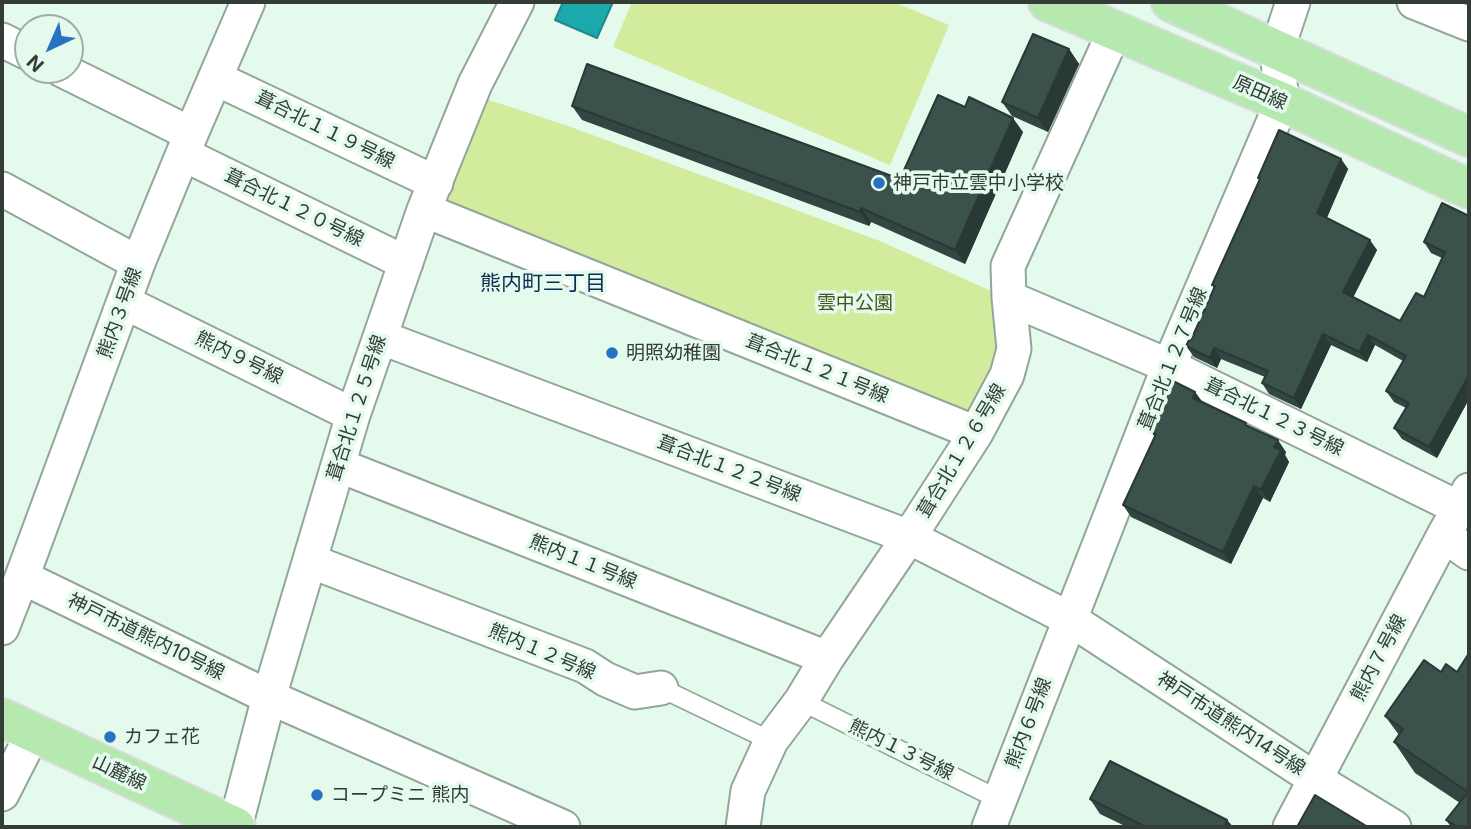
<!DOCTYPE html>
<meta charset="utf-8">
<style>
body{margin:0}
#map{position:relative;width:1471px;height:829px;overflow:hidden;background:#e4faed;font-family:Inter,sans-serif}
canvas{display:block}
.frame{position:absolute;inset:0;border:4px solid #333c37;pointer-events:none}
.north{position:absolute;left:14px;top:14px;width:70px;height:70px;box-sizing:border-box;background:#e4faed;border:2px solid #9daea4;border-radius:50%;rotate:224deg;font-size:19px;font-weight:700;line-height:28px;text-align:center;color:#333c37}
.north::after{content:'';display:block;margin:auto;width:24px;height:32px;background:#2673c2;clip-path:polygon(50% 0,100% 100%,50% 72%,0 100%)}
</style>
<div id="map">
<canvas width="1471" height="829"></canvas>
<div class="frame"></div>
<div class="north">N</div>
</div>
<script>
const ctx = document.querySelector('canvas').getContext('2d');
ctx.lineJoin = 'round';
function paint(path, color) {
  ctx.fillStyle = color;
  ctx.fill(path, 'evenodd');
}
function trace(path, color, width, dash) {
  ctx.strokeStyle = color;
  ctx.lineWidth = width;
  ctx.lineCap = dash ? 'butt' : 'round';
  ctx.setLineDash(dash || []);
  ctx.stroke(path);
}
function write(font, color, halo, rows, align = 'center') {
  ctx.font = font + ' Inter,"Noto Sans JP",sans-serif';
  ctx.lineWidth = 7;
  ctx.setLineDash([]);
  ctx.textBaseline = 'middle';
  ctx.strokeStyle = halo;
  ctx.fillStyle = color;
  for (const [text, x, y, turn = 0] of rows) {
    ctx.save();
    ctx.translate(x, y);
    ctx.rotate((+turn || 0) * Math.PI / 180);
    ctx.textAlign = isNaN(turn) ? turn : align;
    if (halo) ctx.strokeText(text, 0, 0);
    ctx.fillText(text, 0, 0);
    ctx.restore();
  }
}
paint(new Path2D(`
 M632 2H894L949 25 890 165 613 47Z
 M480 97 568 126 880 241 1000 295 1006 343 972 422 435 206Z`), '#d2eb9d');
const water = new Path2D(`
 M563 2H613L597 38 555 20Z`);
paint(water, '#1ca9ac');
trace(water, '#238889', 2);
const service = new Path2D(`
 M661 688 771 741
 M801 701 1000 800`);
const minor = new Path2D(`
 M1414 2 1469 24
 M2 40 28 53
 M62 70 191 134
 M215 78 436 183
 M183 154 406 263
 M2 189 138 263
 M424 210 976 433
 M1009 298 1169 366 1459 508
 M124 302 353 415
 M380 337 909 537 1070 619 1315 779 1394 827
 M338 465 827 658
 M1444 535 1469 553
 M310 561 585 666 605 679 635 692 661 688
 M22 577 269 697 563 827
 M2 628 22 577 138 263 191 134 248 2
 M2 794 33 733
 M235 827 269 697 353 415 424 210 475 84 517 2
 M743 827 748 791 771 741 801 701 827 658 909 537 976 433 1007 375 1014 349 1009 298 1008 266 1115 30
 M989 827 1169 366 1282 102 1277 50 1293 2
 M1290 827 1444 535 1469 490`);
const primary = new Path2D(`
 M1048 2 1282 102 1469 189
 M1171 2 1469 137
 M2 718 236 827`);
trace(service, '#92a69a', 21);
trace(minor, '#92a69a', 37);
trace(primary, '#dadcdb', 42);
trace(service, '#fff', 18);
trace(minor, '#fff', 33);
trace(primary, '#b6e9b0', 38);
paint(new Path2D(`
 M1069 49 1079 64 1048 132 1012 116 1002 102Z
 M572 106 900 179 965 107 1023 132 965 264 871 222 869 226 582 120Z
 M1341 159 1348 169 1327 218 1377 250 1353 298 1400 321 1424 297 1442 258 1431 253 1424 242 1469 216V399L1437 458 1402 439 1394 428 1406 408 1394 402 1386 391 1403 361 1375 345 1367 362 1331 345 1301 409 1269 394 1262 383 1265 377 1221 359 1217 368 1194 357 1186 346 1191 340 1214 288 1212 285 1260 180 1258 178Z
 M1195 392 1202 402 1249 426 1286 452 1285 455 1289 462 1270 502 1263 498 1231 564 1131 517 1123 505 1155 437 1151 432Z
 M1469 653V827H1451L1446 820 1460 803 1415 773 1394 742 1399 735 1385 716 1441 672H1457Z
 M1090 799 1227 820 1233 827H1127L1100 814Z`), '#334641');
paint(new Path2D(`
 M1069 49 1079 64 1048 132 1038 118Z
 M1013 118 1023 132 965 264 955 250Z
 M1341 159 1348 169 1324 223 1317 213Z
 M861 208 871 222 869 226 860 212Z
 M1370 240 1377 250 1350 303 1343 292Z
 M1323 334 1331 345 1301 409 1294 398Z
 M1368 335 1375 345 1367 362 1359 352Z
 M1214 348 1221 359 1217 368 1210 358Z
 M1469 375V399L1437 458 1429 447Z
 M1195 392 1204 404 1193 398Z
 M1278 440 1286 452 1285 455 1289 462 1270 502 1261 490 1274 447Z
 M1254 486 1263 498 1231 564 1223 552Z
 M1227 820 1233 827H1224Z`), '#293935');
const building = new Path2D(`
 M1033 34 1069 49 1038 118 1002 102Z
 M587 64 900 179 938 95 965 107 969 97 1013 118 955 250 861 208 860 212 572 106Z
 M1279 130 1341 159 1317 213 1370 240 1343 292 1400 321 1416 293 1424 297 1445 252 1424 242 1442 203 1469 216V375L1429 447 1394 428 1409 403 1386 391 1406 356 1368 335 1359 352 1323 334 1294 398 1262 383 1268 371 1214 348 1210 358 1186 346 1189 340H1191L1215 286 1212 285 1260 179 1258 178Z
 M1171 380 1195 392 1193 398 1246 423 1245 425 1278 440 1274 447 1281 450 1261 490 1254 486 1223 552 1123 505 1156 434 1151 432Z
 M1469 653V827H1458L1446 820 1468 792 1394 742 1403 729 1385 716 1424 660 1441 672 1446 664 1457 672Z
 M1110 761 1227 820 1224 827H1146L1090 799Z
 M1315 795 1368 827H1297Z`);
paint(building, '#3b514c');
trace(building, '#293935', 2);
for (const [x, y, r, color] of [
 [879,183,7,"#2673c2"],
 [612,353,7,"#2673c2"],
 [110,737,7,"#2673c2"],
 [317,795,7,"#2673c2"]
]) {
  const dot = new Path2D();
  dot.arc(x, y, r, 0, 2 * Math.PI);
  ctx.fillStyle = color;
  ctx.fill(dot);
  trace(dot, '#e4faed', 2.5);
}
write('19px', '#333c37', '#e4faed', [
 ["原田線",1260,93,24],
 ["葺合北１１９号線",325,130,26],
 ["葺合北１２０号線",294,208,26],
 ["熊内３号線",120,313,-70],
 ["熊内９号線",239,358,26],
 ["葺合北１２７号線",1173,359,-68],
 ["葺合北１２１号線",817,369,22],
 ["葺合北１２５号線",357,408,-72],
 ["葺合北１２３号線",1274,417,26],
 ["葺合北１２６号線",962,451,-59],
 ["葺合北１２２号線",729,469,21],
 ["熊内１１号線",583,562,22],
 ["神戸市道熊内10号線",146,637,26],
 ["熊内１２号線",542,652,23],
 ["熊内７号線",1379,658,-62],
 ["熊内６号線",1029,723,-69],
 ["神戸市道熊内14号線",1231,724,33],
 ["熊内１３号線",901,750,26],
 ["山麓線",119,773,25]
]);
write('19px', '#333c37', '#e4faed', [
 ["神戸市立雲中小学校",893,183],
 ["明照幼稚園",626,353],
 ["カフェ花",124,737],
 ["コープミニ 熊内",331,795]
], 'left');
write('19px', '#46551c', '#e4faed', [
 ["雲中公園",855,303]
]);
write('21px', '#092e54', '#e4faed', [
 ["熊内町三丁目",543,284]
]);
</script>
